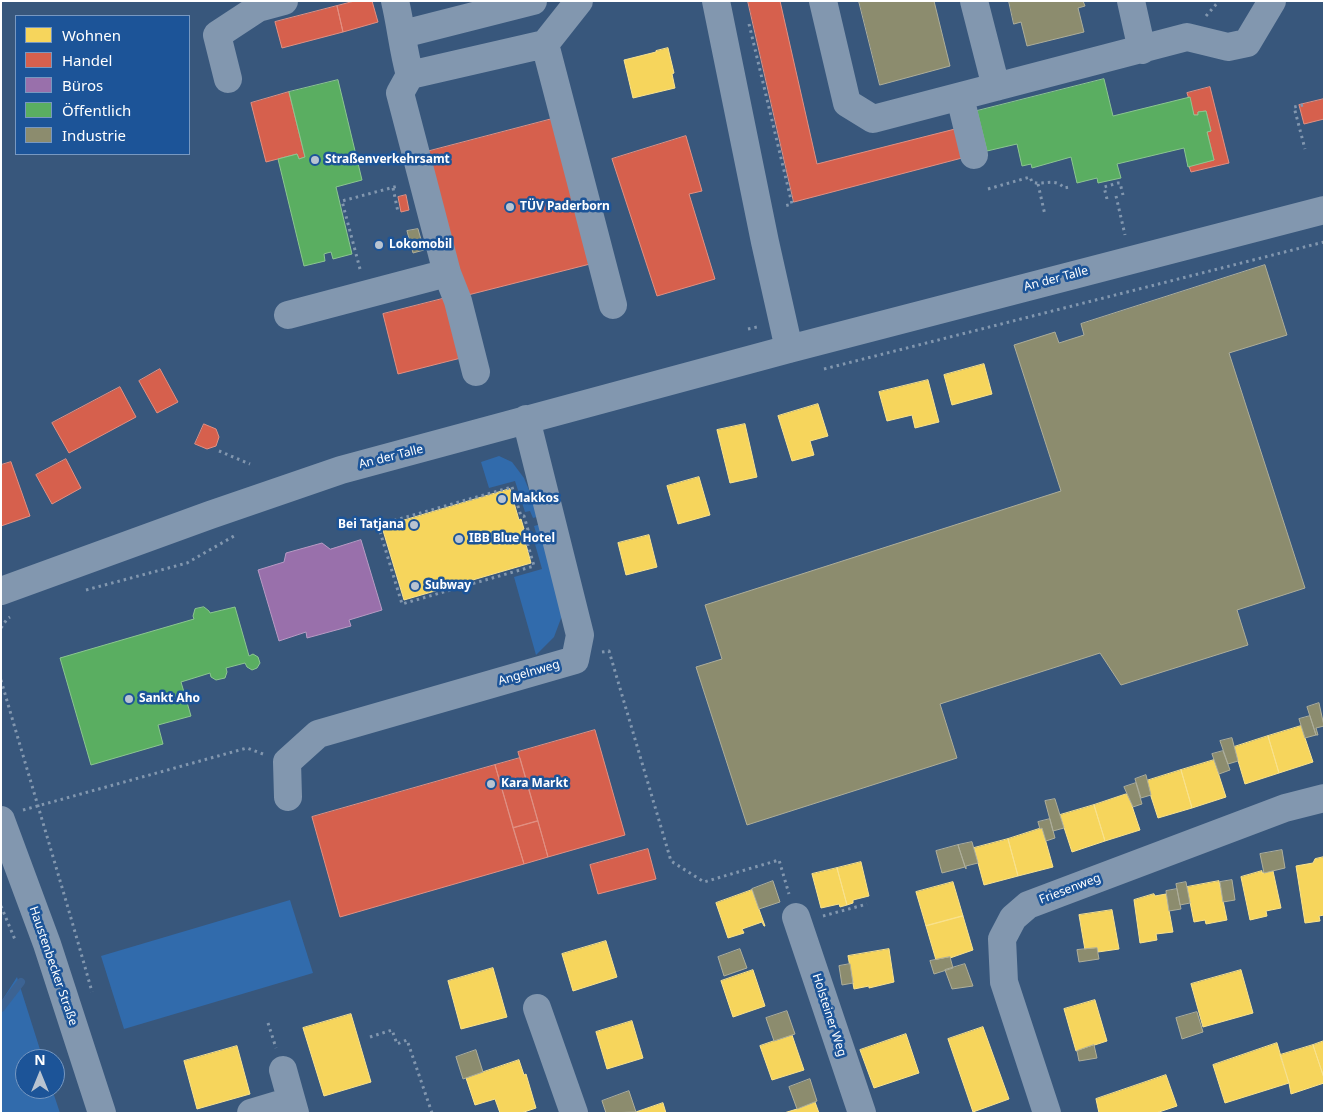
<!DOCTYPE html>
<meta charset="utf-8">
<style>
body{margin:0}
#map{position:relative;width:1325px;height:1114px;overflow:hidden;background:#38577c;font-family:"Noto Sans",sans-serif}
canvas{display:block}
.frame{position:absolute;inset:0;border:2px solid #fff;pointer-events:none}
.legend{position:absolute;left:15px;top:15px;width:175px;height:140px;box-sizing:border-box;background:#1c5498;border:1px solid #7798c1;margin:0;padding:6px 9px;list-style:none;font-size:15px;color:#fff}
.legend li{display:flex;align-items:center;gap:10px;height:25px}
.legend b{width:25px;border:1px solid #7798c1}
.north{position:absolute;left:15px;top:1049px;width:50px;height:50px;box-sizing:border-box;background:#1c5498;border:1px solid #7798c1;border-radius:50%;rotate:0deg;font-size:14px;font-weight:700;line-height:20px;text-align:center;color:#fff}
.north::after{content:'';display:block;margin:auto;width:18px;height:22px;background:#b9c4d1;clip-path:polygon(50% 0,100% 100%,50% 72%,0 100%)}
</style>
<div id="map">
<canvas width="1325" height="1114"></canvas>
<div class="frame"></div>
<ul class="legend">
<li><b style="height:14px;background:#f6d55c"></b>Wohnen</li>
<li><b style="height:14px;background:#d6604d"></b>Handel</li>
<li><b style="height:14px;background:#9970ab"></b>Büros</li>
<li><b style="height:14px;background:#5aae61"></b>Öffentlich</li>
<li><b style="height:14px;background:#8c8c6e"></b>Industrie</li>
</ul>
<div class="north">N</div>
</div>
<script>
const ctx = document.querySelector('canvas').getContext('2d');
ctx.lineJoin = 'round';
function paint(path, color) {
  ctx.fillStyle = color;
  ctx.fill(path, 'evenodd');
}
function trace(path, color, width, dash) {
  ctx.strokeStyle = color;
  ctx.lineWidth = width;
  ctx.lineCap = dash ? 'butt' : 'round';
  ctx.setLineDash(dash || []);
  ctx.stroke(path);
}
function write(font, color, halo, rows, align = 'center') {
  ctx.font = font + ' "Noto Sans",sans-serif';
  ctx.lineWidth = 5;
  ctx.setLineDash([]);
  ctx.textBaseline = 'middle';
  ctx.strokeStyle = halo;
  ctx.fillStyle = color;
  for (const [text, x, y, turn = 0] of rows) {
    ctx.save();
    ctx.translate(x, y);
    ctx.rotate((+turn || 0) * Math.PI / 180);
    ctx.textAlign = isNaN(turn) ? turn : align;
    if (halo) ctx.strokeText(text, 0, 0);
    ctx.fillText(text, 0, 0);
    ctx.restore();
  }
}
paint(new Path2D(`
 M499 456 512 462 524 478 540 516 533 518 530 511 525 512 515 481 489 488 481 462Z
 M541 524 563 613 554 637 536 655 514 577 542 569 533 537 537 536 534 526Z
 M290 900 313 973 124 1029 101 956Z
 M17 977 43 1059H25V1089H52L60 1113H1V1002Z`), '#316bac');
const homes = new Path2D(`
 M668 48 674 73 672 74 675 88 633 98 624 60 656 52V51Z
 M984 364 992 394 952 405 944 375Z
 M928 380 939 422 915 428 912 415 887 421 879 392Z
 M818 404 828 436 810 441 814 455 792 461 778 416Z
 M745 424 757 477 730 483 717 430Z
 M699 477 710 515 678 524 667 486Z
 M510 489 519 520 521 519 524 529 522 530 531 563 404 600 382 527Z
 M649 535 657 567 626 575 618 543Z
 M1301 726 1313 762 1279 773 1268 736Z
 M1268 736 1279 773 1245 784 1234 747Z
 M1214 760 1226 797 1192 808 1181 770Z
 M1181 770 1192 808 1158 818 1146 781Z
 M1126 794H1128L1140 830 1105 841 1094 805Z
 M1094 805 1105 841 1072 852 1060 815Z
 M1042 828 1053 867 1018 876 1008 839Z
 M1008 839 1018 876 984 885 974 848Z
 M1324 857V915L1319 916 1320 921 1305 923 1296 866 1313 863 1315 859Z
 M861 862 869 896 853 900V903L847 905 837 868Z
 M837 868 847 905 840 907 839 904 821 908 812 874Z
 M1262 871V873L1273 871 1281 908 1266 911 1267 916 1250 920 1241 877Z
 M1219 881 1227 920 1206 924 1205 920 1194 922 1187 887Z
 M953 882 963 916 926 926 916 892Z
 M752 890 765 926H764L762 922 742 929 744 933 728 938 716 903Z
 M1154 894 1155 896 1166 894 1173 932 1156 934 1157 940 1140 943 1134 900Z
 M1112 910 1119 949 1098 952 1097 948 1085 950 1079 915Z
 M963 916 973 950 950 958V957L936 960 926 926Z
 M606 941 617 977 573 991 562 954Z
 M889 949 894 982 869 988V986L854 989 848 956Z
 M493 968 507 1017 461 1029 448 981Z
 M753 970 765 1006 733 1017 721 981Z
 M1241 970 1253 1013 1203 1027 1191 984Z
 M1095 1000 1107 1041 1076 1051 1064 1009Z
 M351 1014 371 1082 324 1096 303 1028Z
 M632 1021 643 1058 607 1069 596 1032Z
 M983 1027 1009 1099 973 1112 948 1039Z
 M906 1034 919 1073 874 1088 860 1050Z
 M792 1035 804 1070 772 1080 760 1046Z
 M1324 1041V1078L1313 1045Z
 M1277 1043 1289 1083 1225 1103 1213 1065Z
 M1313 1045 1324 1078V1083L1291 1094 1289 1083 1280 1055Z
 M237 1046 250 1094 197 1109 184 1061Z
 M519 1060 524 1075 526 1074 536 1108 521 1113H500L495 1099 475 1105 466 1078Z
 M1166 1075 1177 1106 1156 1113H1099L1096 1099Z
 M815 1102 819 1113H784L797 1109Z
 M663 1103 666 1113H634L636 1112Z`);
paint(homes, '#f6d55c');
trace(homes, '#f9e28d', 1);
const shops = new Path2D(`
 M355 1H372L378 22 343 32 337 6Z
 M748 1H780L817 164 955 129 962 158 794 202Z
 M337 6 343 32 282 48 275 22Z
 M1210 87 1229 163 1191 172 1189 166 1214 160 1207 132 1211 131 1206 111 1198 112V115H1194L1187 93Z
 M289 92 305 157 299 159 297 154 266 162 251 103Z
 M1324 99V119L1304 124 1299 105Z
 M556 118 594 263 464 296 426 152Z
 M686 136 702 191 689 194 715 279 657 296 612 159Z
 M406 195 409 210 401 212 398 197Z
 M446 298 461 358 398 374 383 314Z
 M160 369 178 402 157 413 139 381Z
 M120 387 136 417 69 453 52 423Z
 M204 424 216 429 219 437 216 446 207 449 195 444Z
 M66 459 81 488 52 504 36 475Z
 M11 462 30 516 1 526V465Z
 M595 730 625 835 548 857 518 752Z
 M520 758 538 821 513 828 495 765Z
 M495 765 524 864 340 917 312 817Z
 M538 821 548 857 524 864 513 828Z
 M648 849 656 879 598 894 590 865Z`);
paint(shops, '#d6604d');
trace(shops, '#e29082', 1);
const offices = new Path2D(`
 M361 540 382 610 349 620 351 626 307 638 306 632 279 641 258 570 284 562 286 553 322 543 330 549Z`);
paint(offices, '#9970ab');
trace(offices, '#b89bc4', 1);
const public = new Path2D(`
 M1104 79 1113 116 1190 97 1194 115H1198V112L1206 111 1211 131 1207 132 1214 160 1188 167 1184 148 1117 164 1121 178 1098 183 1097 178 1077 183 1071 157 1032 168 1031 164 1022 166 1017 144 987 151 977 111Z
 M338 80 362 180 336 187 352 254 333 259 331 252 327 253 324 254 325 261 304 266 278 159 297 154 299 159 305 157 289 92Z
 M204 607 209 611 210 613 235 607 249 656 253 654 258 657 260 663 257 668 252 670 247 667 245 663 226 668 227 672 225 678 216 680 211 677 210 673 181 682 191 716 158 725 163 744 91 765 60 658 194 619 193 616 195 609Z`);
paint(public, '#5aae61');
trace(public, '#8cc690', 1);
const industry = new Path2D(`
 M859 1H934L950 66 880 85Z
 M1009 1H1083L1085 6 1078 8 1084 32 1027 46 1021 22 1014 24Z
 M418 229 424 250 413 253 407 231Z
 M1265 265 1287 335 1229 353 1305 588 1237 610 1248 645 1121 685 1100 653 940 704 957 758 747 825 696 667 722 659 705 605 1061 491 1014 345 1055 332 1059 343 1084 335 1081 324Z
 M1319 703 1324 726 1316 728 1318 735H1316L1307 707Z
 M1310 716 1316 735 1305 738 1299 719Z
 M1232 738 1238 761 1228 764 1220 741Z
 M1223 751 1230 770 1219 774 1212 754Z
 M1146 775 1151 795 1141 798 1135 779Z
 M1136 783 1142 804 1133 807 1124 787Z
 M1055 799 1064 828 1053 831 1045 801Z
 M1050 819 1055 838 1046 841 1042 828 1040 829 1038 822Z
 M972 842 978 863 966 866V869L958 845Z
 M958 845 965 867 942 873 936 851Z
 M1282 850 1285 868 1264 873 1260 854Z
 M1232 880 1235 900 1223 902 1220 882Z
 M773 881 780 902 759 909 752 889Z
 M1186 882 1190 903 1180 905 1176 884Z
 M1177 889 1181 909 1169 911 1166 891Z
 M1097 948 1099 959 1079 962 1077 950Z
 M740 949 747 968 724 976 718 957Z
 M950 957 953 968 934 974 930 961Z
 M850 964 853 983 842 985 839 966Z
 M965 964 973 986 952 989 945 970Z
 M787 1011 795 1034 774 1041 766 1018Z
 M1197 1012 1203 1032 1182 1039 1176 1018Z
 M1094 1045 1097 1058 1079 1061 1077 1051Z
 M476 1050 483 1072 463 1079 456 1057Z
 M810 1079 817 1101 797 1109 789 1087Z
 M629 1091 636 1112 606 1113 602 1101Z`);
paint(industry, '#8c8c6e');
trace(industry, '#aeae9a', 1);
trace(new Path2D(`
 M1 1008 21 982`), '#3c6393', 8);
trace(new Path2D(`
 M1206 16 1219 1
 M749 24 792 204 784 206
 M1303 105 1294 107 1305 149
 M1038 184 1045 215
 M393 188 398 212
 M988 189 1030 177 1032 182C1043 186 1055 177 1064 188L1070 187
 M1116 196 1125 235
 M1107 199 1104 187 1118 183H1120L1123 195
 M360 269 342 201 398 186
 M748 329 757 327
 M824 369 1324 242
 M219 451 250 464
 M512 487 521 516H524L528 530 524 531 534 566 402 604 378 525Z
 M86 590 187 563 234 536
 M1 628 7 619 10 617
 M602 652 609 651 671 861 704 882 779 860 789 894
 M1 680C31 784 63 888 92 992
 M23 810 247 748 263 754
 M1 906 16 942
 M823 916 867 904
 M268 1023 276 1048
 M370 1037 392 1030 397 1044 407 1040 432 1113`), '#8297af', 3, [2.5, 4]);
trace(new Path2D(`
 M716 1 765 242 789 349
 M823 1 847 103 873 119 1187 37 1228 47 1247 43 1272 1
 M974 1 996 87
 M1131 1 1142 50
 M403 34 533 1
 M545 44 613 305
 M410 75 545 44 579 1
 M228 79 217 35 258 8 284 1
 M960 97 974 155
 M447 273 458 301 476 372
 M288 315 447 273 400 93 410 75C403 51 401 26 395 1
 M1 591 210 515 341 470 789 349 1324 210
 M288 797 287 762 318 734 575 660 580 635 526 419
 M1 820 47 944 102 1113
 M796 917 862 1113
 M537 1008 574 1113
 M283 1070 295 1113
 M251 1113 291 1101
 M1047 1113 1004 982 1002 939 1013 918 1028 905 1285 808 1324 798`), '#8297af', 28);
for (const [x, y, r, color] of [
 [315,160,5,"#b9c4d1"],
 [510,207,5,"#b9c4d1"],
 [379,245,5,"#b9c4d1"],
 [502,499,5,"#b9c4d1"],
 [414,525,5,"#b9c4d1"],
 [459,539,5,"#b9c4d1"],
 [415,586,5,"#b9c4d1"],
 [129,699,5,"#b9c4d1"],
 [491,784,5,"#b9c4d1"]
]) {
  const dot = new Path2D();
  dot.arc(x, y, r, 0, 2 * Math.PI);
  ctx.fillStyle = color;
  ctx.fill(dot);
  trace(dot, '#1c5498', 2);
}
write('bold 12px', '#fff', '#1c5498', [
 ["Straßenverkehrsamt",325,160],
 ["TÜV Paderborn",520,207],
 ["Lokomobil",389,245],
 ["Makkos",512,499],
 ["Bei Tatjana",404,525,"right"],
 ["IBB Blue Hotel",469,539],
 ["Subway",425,586],
 ["Sankt Aho",139,699],
 ["Kara Markt",501,784]
], 'left');
write('12px', '#fff', '#1c5498', [
 ["An der Talle",1056,279,-15],
 ["An der Talle",391,457,-14],
 ["Angelnweg",529,673,-16],
 ["Friesenweg",1070,889,-21],
 ["Haustenbecker Straße",53,966,71],
 ["Holsteiner Weg",829,1015,72]
]);
</script>
